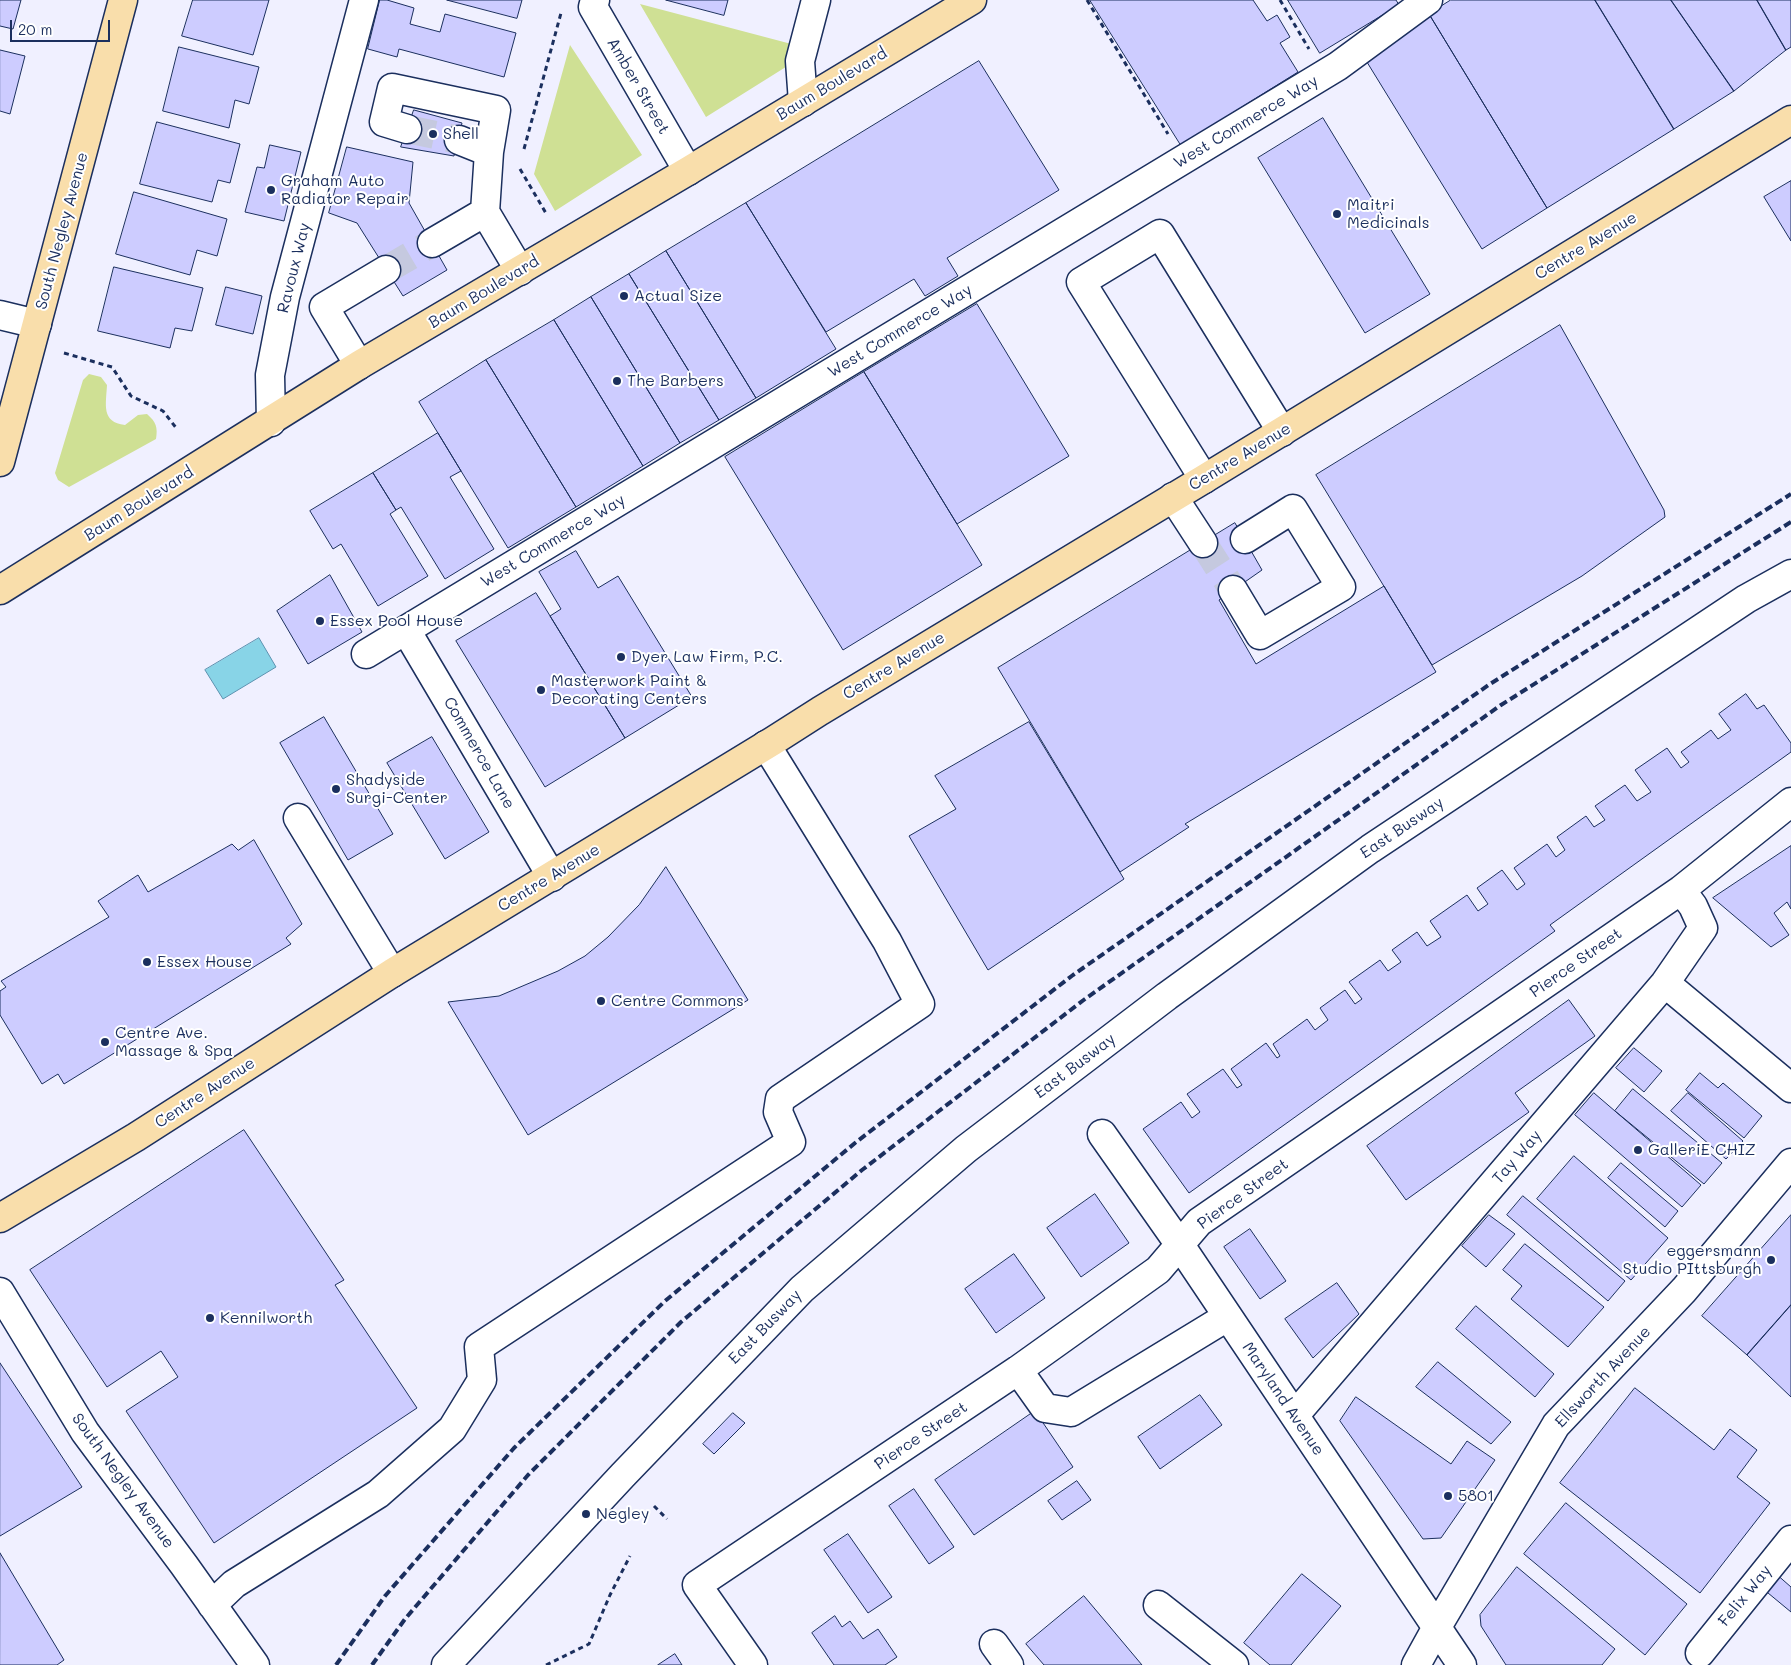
<!DOCTYPE html>
<style>
body{margin:0}
#map{position:relative;width:1791px;height:1665px;overflow:hidden;background:#f0f0ff;font-family:Mali,sans-serif}
canvas{display:block}
.scale{position:absolute;left:10px;top:20px;width:100px;height:22px;box-sizing:border-box;border:2px solid #1b2f5e;border-top:0;padding-left:6px;font-size:15px;line-height:18px;white-space:nowrap;color:#1b2f5e;-webkit-text-stroke:4px #fff;paint-order:stroke}
</style>
<div id="map">
<canvas width="1791" height="1665"></canvas>
<div class="scale">20 m</div>
</div>
<script>
const ctx = document.querySelector('canvas').getContext('2d');
ctx.lineJoin = 'round';
function paint(path, color) {
  ctx.fillStyle = color;
  ctx.fill(path, 'evenodd');
}
function trace(path, color, width, dash) {
  ctx.strokeStyle = color;
  ctx.lineWidth = width;
  ctx.lineCap = dash ? 'butt' : 'round';
  ctx.setLineDash(dash || []);
  ctx.stroke(path);
}
function write(font, color, halo, rows, align = 'center') {
  ctx.font = font + ' Mali,sans-serif';
  ctx.lineWidth = 4;
  ctx.setLineDash([]);
  ctx.textBaseline = 'middle';
  ctx.strokeStyle = halo;
  ctx.fillStyle = color;
  for (const [text, x, y, turn = 0] of rows) {
    ctx.save();
    ctx.translate(x, y);
    ctx.rotate((+turn || 0) * Math.PI / 180);
    ctx.textAlign = isNaN(turn) ? turn : align;
    if (halo) ctx.strokeText(text, 0, 0);
    ctx.fillText(text, 0, 0);
    ctx.restore();
  }
}
paint(new Path2D(`
 M640 4 799 46 789 65 706 117Z
 M570 45 642 155 555 211 534 174Z
 M89 374 101 377 107 385C106 405 101 422 125 425L138 415 147 414C156 422 158 427 156 439L69 487 58 480 55 473 83 380Z`), '#cfe094');
const water = new Path2D(`
 M259 638 276 667 223 699 205 670Z`);
paint(water, '#88d4e7');
trace(water, '#5c92b0', 1);
const building = new Path2D(`
 M0 0H21L13 29 0 26Z
 M193 0H269L253 55 182 36Z
 M380 0H387L414 8 410 24 440 32 445 14 516 33 504 77 399 49 397 57 368 49Z
 M447 0H522L517 18Z
 M666 0H728L724 15Z
 M1090 0H1253L1267 21 1277 15 1290 37 1280 43 1298 72 1181 145Z
 M1288 0H1396L1399 5 1320 53Z
 M1451 0H1595L1674 129 1547 208 1429 14Z
 M1595 0H1671L1734 91 1674 129Z
 M1671 0H1757L1786 50 1734 91Z
 M1757 0H1791V47L1786 50Z
 M1429 14 1547 208 1482 249 1362 54Z
 M179 47 259 67 249 104 235 100 229 128 163 111Z
 M0 50 25 56 10 114 0 111Z
 M979 61 1059 190 947 258 958 276 925 296 914 279 826 332 746 203Z
 M414 110 462 123 454 156 401 147Z
 M1323 118 1430 294 1365 333 1258 158Z
 M157 122 240 144 230 183 218 180 212 202 140 184Z
 M270 145 301 152 284 221 245 212 257 167 264 168Z
 M347 147 413 162 409 203 447 270 403 296 357 223 329 213Z
 M1791 181V241L1764 197Z
 M134 192 227 219 217 256 197 250 190 275 116 254Z
 M746 203 836 349 756 398 666 251Z
 M666 251 756 398 719 420 629 274Z
 M114 267 203 288 192 331 175 328 170 348 98 331Z
 M629 274 719 420 680 443 591 297Z
 M226 287 262 296 253 334 216 325Z
 M591 297 680 443 643 466 554 320Z
 M977 304 1069 456 957 524 864 372Z
 M554 320 643 466 576 507 486 360Z
 M1560 325 1664 510 1665 517 1582 576 1432 665 1316 475Z
 M486 360 576 507 508 548 419 402Z
 M864 372 982 565 843 650 725 457Z
 M438 433 461 471 450 477 494 549 445 579 401 507 396 510 373 473Z
 M373 473 396 510 390 514 428 576 378 606 341 544 333 549 310 511Z
 M1235 523 1262 570 1219 600 1256 664 1384 586 1436 672 1185 824 1189 827 1120 872 998 668Z
 M576 551 598 588 618 576 692 697 625 738 550 616 561 609 539 572Z
 M330 575 362 632 308 664 277 611Z
 M536 593 625 738 545 787 456 641Z
 M1746 694 1757 709 1764 705 1791 743V752L1550 925 1555 931 1189 1193 1143 1129 1181 1102 1192 1118 1200 1112 1187 1094 1223 1069 1237 1088 1242 1085 1231 1069 1266 1043 1277 1058 1280 1056 1273 1044 1307 1019 1315 1030 1328 1020 1320 1008 1345 990 1355 1004 1362 999 1349 982 1380 960 1388 971 1401 962 1392 950 1417 932 1427 946 1441 937 1430 921 1467 895 1478 911 1488 904 1477 888 1502 870 1517 890 1525 884 1514 868 1547 844 1556 857 1565 850 1557 837 1586 816 1594 827 1605 820 1595 806 1625 785 1637 801 1651 792 1635 770 1667 748 1681 768 1689 762 1681 752 1711 730 1718 739 1731 730 1719 714Z
 M324 717 393 834 348 860 280 743Z
 M1029 722 1124 879 988 970 909 836 956 809 935 776Z
 M432 737 489 832 445 859 387 763Z
 M254 840 302 924 286 938 291 944 64 1084 58 1074 42 1084 0 1015V991L6 987 1 981 109 917 98 901 138 875 148 892 232 844 238 850Z
 M1791 846V909L1787 902 1774 913 1789 935 1771 947 1713 898Z
 M666 867 748 1000 528 1135 448 1002 499 996 558 971 585 956 608 937 639 905Z
 M1569 1000 1595 1036 1515 1093 1529 1112 1406 1200 1367 1146Z
 M1634 1048 1662 1071 1644 1092 1616 1068Z
 M1700 1073 1718 1088 1723 1083 1762 1116 1744 1138 1686 1090Z
 M1633 1089 1722 1163 1704 1184 1615 1111Z
 M1594 1093 1701 1185 1682 1207 1575 1115Z
 M1688 1093 1743 1141 1726 1159 1671 1111Z
 M244 1130 344 1280 335 1285 417 1408 214 1543 126 1411 178 1377 161 1351 107 1387 30 1270Z
 M1574 1156 1668 1238 1631 1280 1537 1199Z
 M1621 1163 1678 1211 1665 1227 1608 1178Z
 M1095 1194 1129 1243 1081 1277 1047 1228Z
 M1523 1196 1625 1281 1608 1301 1507 1215Z
 M1489 1215 1515 1234 1486 1267 1462 1246Z
 M1791 1215V1305L1747 1355 1702 1316Z
 M1250 1229 1286 1281 1260 1299 1224 1247Z
 M1525 1244 1604 1307 1568 1347 1511 1299 1522 1286 1503 1270Z
 M1014 1254 1045 1298 996 1333 965 1289Z
 M1337 1283 1359 1314 1313 1358 1285 1319Z
 M1791 1305V1397L1747 1355Z
 M1476 1306 1554 1374 1535 1397 1456 1329Z
 M1438 1362 1511 1422 1491 1444 1416 1387Z
 M0 1363 82 1487 0 1536Z
 M1635 1388 1714 1450 1730 1429 1757 1450 1737 1477 1770 1503 1700 1593 1560 1483Z
 M1200 1395 1222 1425 1160 1469 1138 1437Z
 M1356 1397 1451 1464 1467 1441 1495 1460 1441 1538 1423 1539 1340 1421Z
 M1035 1411 1073 1467 974 1535 935 1480Z
 M733 1413 745 1423 714 1454 703 1444Z
 M1077 1481 1091 1500 1062 1520 1048 1501Z
 M914 1489 954 1547 929 1564 889 1506Z
 M1566 1503 1687 1604 1645 1655 1524 1554Z
 M848 1534 892 1597 868 1613 824 1550Z
 M0 1553 64 1660 57 1665H0Z
 M1517 1567 1615 1649 1602 1665H1506L1481 1626 1480 1615Z
 M1775 1573 1791 1587V1612L1762 1588Z
 M1302 1574 1341 1606 1291 1665H1270L1244 1643Z
 M1084 1596 1142 1665H1044L1026 1644Z
 M835 1616 842 1627 850 1621 863 1639 878 1629 897 1657 885 1665H834L812 1633Z
 M675 1654 682 1665H658Z`);
paint(building, '#cdccff');
trace(building, '#1b2f5e', 1);
trace(new Path2D(`
 M407 129 459 140
 M386 270 432 243
 M1203 543 1233 590`), '#c5c9df', 28, [28, 14]);
const minor = new Path2D(`
 M595 0 593 7 688 171
 M803 102 800 61 816 0
 M407 129 384 122 392 88 496 110 489 152 459 140
 M485 212 489 152
 M432 243 485 212 520 271
 M0 315 37 324
 M359 365 324 307 386 270
 M271 422 270 375 285 297 364 0
 M1204 479 1081 282 1160 234 1282 432
 M1173 497 1203 543
 M1233 590 1260 635 1341 587 1293 509 1245 539
 M406 630 552 877
 M366 654 1338 66 1428 0
 M298 818 392 973
 M1665 983 1791 1088
 M1102 1134 1180 1245 1462 1665
 M0 1292 85 1432 184 1565 255 1665
 M1018 1370 1045 1408 1071 1412 1227 1317
 M1295 1415 1665 983 1703 928 1693 906 1681 890
 M212 1605 234 1584 378 1494 452 1429 482 1380 479 1347 791 1142 778 1112 780 1099 920 1004 887 941 766 745
 M1158 1605 1234 1665
 M994 1644 1009 1665
 M1700 1653 1791 1540
 M446 1665 623 1475 802 1289 966 1149 1167 996 1370 849 1746 599 1791 574
 M753 1665 697 1585 1018 1370 1158 1270 1199 1222 1681 890 1791 802
 M1416 1665 1437 1627 1556 1425 1684 1290 1791 1163`);
const major = new Path2D(`
 M0 462 123 0
 M0 590 359 365 688 171 972 0
 M0 1218 136 1137 392 973 773 741 820 711 1204 479 1791 120`);
trace(minor, '#1b2f5e', 31);
trace(major, '#1b2f5e', 31);
trace(new Path2D(`
 M1087 0 1168 134
 M1280 0 1309 49
 M524 149 561 13
 M520 169 547 215
 M64 353 112 367 131 396 163 411 177 429
 M654 1506 667 1519
 M546 1665 589 1644 610 1595 630 1556`), '#1b2f5e', 3, [5, 4]);
trace(minor, '#fff', 28);
trace(major, '#f9deab', 28);
trace(new Path2D(`
 M336 1665 385 1596 514 1448 665 1301 855 1143 1073 975 1490 684 1791 494
 M372 1665 405 1619 528 1475 681 1322 862 1170 1085 999 1501 705 1791 522`), '#1b2f5e', 4, [8, 4]);
for (const [x, y, r, color] of [
 [433,134,5,"#1b2f5e"],
 [271,190,5,"#1b2f5e"],
 [1337,214,5,"#1b2f5e"],
 [624,296,5,"#1b2f5e"],
 [617,381,5,"#1b2f5e"],
 [320,621,5,"#1b2f5e"],
 [621,657,5,"#1b2f5e"],
 [541,690,5,"#1b2f5e"],
 [336,789,5,"#1b2f5e"],
 [147,962,5,"#1b2f5e"],
 [601,1001,5,"#1b2f5e"],
 [105,1042,5,"#1b2f5e"],
 [1638,1150,5,"#1b2f5e"],
 [1771,1260,5,"#1b2f5e"],
 [210,1318,5,"#1b2f5e"],
 [1448,1496,5,"#1b2f5e"],
 [586,1514,5,"#1b2f5e"]
]) {
  const dot = new Path2D();
  dot.arc(x, y, r, 0, 2 * Math.PI);
  ctx.fillStyle = color;
  ctx.fill(dot);
  trace(dot, '#fff', 2);
}
write('16px', '#1b2f5e', '#fff', [
 ["Baum Boulevard",832,84,-31],
 ["Amber Street",638,86,60],
 ["West Commerce Way",1246,122,-31],
 ["South Negley Avenue",62,231,-75],
 ["Centre Avenue",1586,246,-31],
 ["Ravoux Way",294,268,-76],
 ["Baum Boulevard",484,292,-31],
 ["West Commerce Way",900,331,-31],
 ["Centre Avenue",1240,457,-31],
 ["Baum Boulevard",139,504,-32],
 ["West Commerce Way",553,541,-31],
 ["Centre Avenue",894,666,-31],
 ["Commerce Lane",479,753,60],
 ["East Busway",1402,828,-34],
 ["Centre Avenue",549,878,-31],
 ["Pierce Street",1576,963,-35],
 ["East Busway",1075,1066,-37],
 ["Centre Avenue",205,1093,-33],
 ["Tay Way",1517,1157,-49],
 ["Pierce Street",1243,1194,-36],
 ["East Busway",765,1327,-46],
 ["Ellsworth Avenue",1603,1377,-47],
 ["Maryland Avenue",1283,1399,56],
 ["Pierce Street",921,1436,-34],
 ["South Negley Avenue",123,1481,54],
 ["Felix Way",1745,1596,-51]
]);
write('16px', '#1b2f5e', '#fff', [
 ["Shell",443,134],
 ["Graham Auto",281,181],
 ["Radiator Repair",281,199],
 ["Maitri",1347,205],
 ["Medicinals",1347,223],
 ["Actual Size",634,296],
 ["The Barbers",627,381],
 ["Essex Pool House",330,621],
 ["Dyer Law Firm, P.C.",631,657],
 ["Masterwork Paint &",551,681],
 ["Decorating Centers",551,699],
 ["Shadyside",346,780],
 ["Surgi-Center",346,798],
 ["Essex House",157,962],
 ["Centre Commons",611,1001],
 ["Centre Ave.",115,1033],
 ["Massage & Spa",115,1051],
 ["GalleriE CHIZ",1648,1150],
 ["eggersmann",1761,1251,"right"],
 ["Studio PIttsburgh",1761,1269,"right"],
 ["Kennilworth",220,1318],
 ["5801",1458,1496],
 ["Negley",596,1514]
], 'left');
</script>
